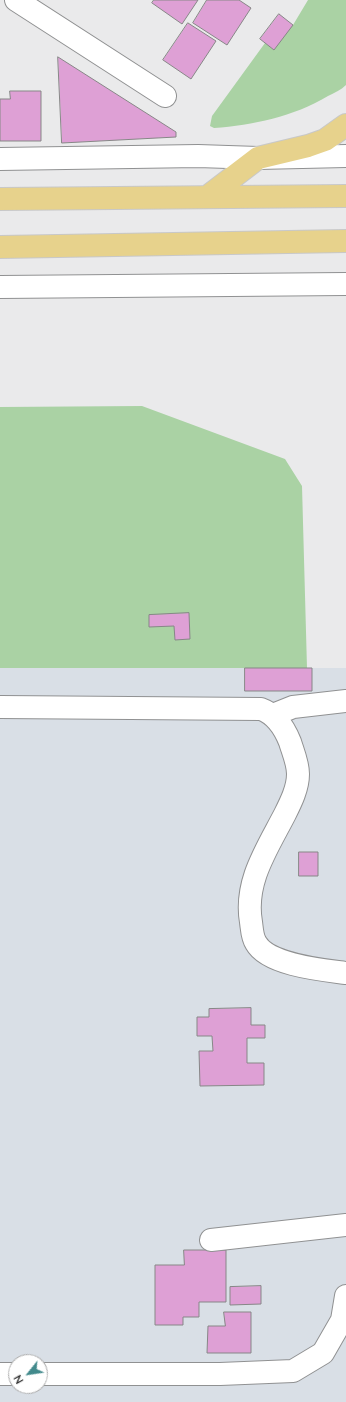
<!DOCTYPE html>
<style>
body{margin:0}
#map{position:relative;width:346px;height:1402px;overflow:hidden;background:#eaeaeb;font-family:Quicksand,sans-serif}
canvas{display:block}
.north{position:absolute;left:8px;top:1354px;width:40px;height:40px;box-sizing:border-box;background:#fff;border:1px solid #ababab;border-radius:50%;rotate:240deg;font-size:11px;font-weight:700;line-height:16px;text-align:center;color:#2d2d2d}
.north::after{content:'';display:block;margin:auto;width:14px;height:18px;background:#428a8c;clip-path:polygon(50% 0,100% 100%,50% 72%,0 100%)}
</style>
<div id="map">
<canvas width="346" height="1402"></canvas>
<div class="north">N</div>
</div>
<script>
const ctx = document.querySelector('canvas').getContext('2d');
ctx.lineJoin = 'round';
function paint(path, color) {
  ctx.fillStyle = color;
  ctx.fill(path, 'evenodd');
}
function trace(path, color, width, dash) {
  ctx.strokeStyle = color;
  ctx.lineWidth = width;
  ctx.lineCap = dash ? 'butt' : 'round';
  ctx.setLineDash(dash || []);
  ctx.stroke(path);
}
paint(new Path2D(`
 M0 668H346V1402H0ZM16 1362H40V1386H16Z`), '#d9dfe6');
paint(new Path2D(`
 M308 0H346V85C341 90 334 93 328 96 293 117 253 125 214 128L210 126 212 116 265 43 293 25Z
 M142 406 285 459 302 486 307 668H0V407Z`), '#aad2a4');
const building = new Path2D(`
 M154 0H198L182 24 152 3Z
 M207 0H239L251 8 227 45 193 23Z
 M279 14 293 25 274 50 260 39Z
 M188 23 216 41 191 79 163 60Z
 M58 57 176 132V137L62 143Z
 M10 91H41V141H0V99H10Z
 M189 613 190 639 175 640 174 626 149 627V615Z
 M245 668H312V691H245Z
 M299 852H318V876H299Z
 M251 1008V1025H265V1038H247V1063H264V1085L200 1086 199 1051H213L212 1036H197V1017H209V1009Z
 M184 1250H226V1302H199V1317H183V1325H155V1265H184Z
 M261 1286V1304L230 1305V1287Z
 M224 1312H251V1353H207L208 1326H225Z`);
paint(building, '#dea0d5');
trace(building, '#878787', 1);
const minor = new Path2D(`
 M16 0 165 96
 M0 159 198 156 258 158 346 156
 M0 287 346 284
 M0 707 261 709C275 714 284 727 290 742 293 752 298 763 298 774 298 788 291 802 285 814 267 849 244 882 251 922 252 929 252 937 256 943 268 965 323 970 346 973
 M273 715 293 707 346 701
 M211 1240 346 1225
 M0 1374H16
 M40 1374H220L293 1371 323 1353 342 1320 346 1296`);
const major = new Path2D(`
 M207 197 258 158 308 146 325 140 346 125
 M0 199 346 196
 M0 247 346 241`);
trace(minor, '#909192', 24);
trace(major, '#c8c8c8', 24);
trace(minor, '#fff', 22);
trace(major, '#e7d28c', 22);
</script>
